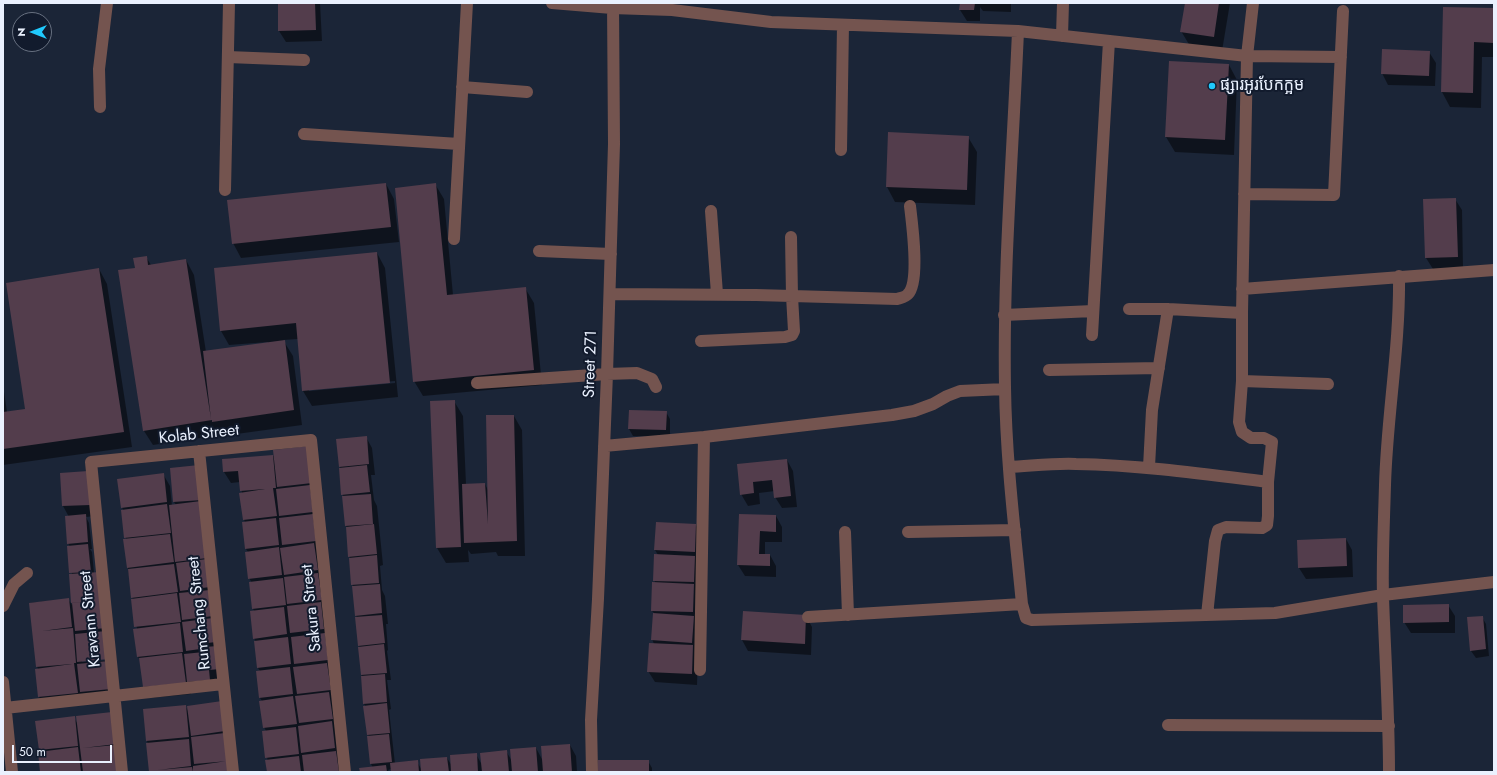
<!DOCTYPE html>
<meta charset="utf-8">
<style>
body{margin:0}
#map{position:relative;width:1497px;height:775px;overflow:hidden;background:#1b2537;font-family:Jost,sans-serif}
canvas{display:block}
.frame{position:absolute;inset:0;border:4px solid #eaf1fe;pointer-events:none}
.north{position:absolute;left:12px;top:12px;width:40px;height:40px;box-sizing:border-box;background:#121b2d;border:1px solid #687181;border-radius:50%;rotate:270deg;font-size:11px;font-weight:700;line-height:16px;text-align:center;color:#eaf1fe}
.north::after{content:'';display:block;margin:auto;width:14px;height:18px;background:#20c9fd;clip-path:polygon(50% 0,100% 100%,50% 72%,0 100%)}
.scale{position:absolute;left:12px;top:745px;width:100px;height:18px;box-sizing:border-box;border:2px solid #eaf1fe;border-top:0;padding-left:5px;font-size:12px;line-height:14px;white-space:nowrap;color:#eaf1fe;-webkit-text-stroke:3px #121b2d;paint-order:stroke}
</style>
<div id="map">
<canvas width="1497" height="775"></canvas>
<div class="frame"></div>
<div class="north">N</div>
<div class="scale">50 m</div>
</div>
<script>
const ctx = document.querySelector('canvas').getContext('2d');
ctx.lineJoin = 'round';
function paint(path, color) {
  ctx.fillStyle = color;
  ctx.fill(path, 'evenodd');
}
function trace(path, color, width, dash) {
  ctx.strokeStyle = color;
  ctx.lineWidth = width;
  ctx.lineCap = dash ? 'butt' : 'round';
  ctx.setLineDash(dash || []);
  ctx.stroke(path);
}
function write(font, color, halo, rows, align = 'center') {
  ctx.font = font + ' Jost,"Noto Sans Khmer",sans-serif';
  ctx.lineWidth = 4;
  ctx.setLineDash([]);
  ctx.textBaseline = 'middle';
  ctx.strokeStyle = halo;
  ctx.fillStyle = color;
  for (const [text, x, y, turn = 0] of rows) {
    ctx.save();
    ctx.translate(x, y);
    ctx.rotate((+turn || 0) * Math.PI / 180);
    ctx.textAlign = isNaN(turn) ? turn : align;
    if (halo) ctx.strokeText(text, 0, 0);
    ctx.fillText(text, 0, 0);
    ctx.restore();
  }
}
paint(new Path2D(`
 M279 3H320L322 41 286 42 279 31Z
 M961 3H1011V12L983 11 980 7V21H967L960 10Z
 M1186 3H1230L1222 51 1190 46 1181 31Z
 M1494 9V57H1482L1481 108 1450 107 1442 92Z
 M1429 52 1436 63 1435 86 1388 85 1382 73Z
 M1229 65 1237 80 1234 155 1175 152 1166 137Z
 M968 137 977 152 975 205 895 202 887 187Z
 M386 184 394 199 399 242 241 258 233 243Z
 M435 184 444 199 453 295 525 288 534 303 542 385 423 396 414 381Z
 M1455 199 1462 210 1463 268 1433 269 1426 258Z
 M377 253 385 268 398 397 312 406 303 391 298 339 283 340 293 356 302 425 222 436 221 435 153 445 144 431 136 269 146 257 151 265 186 260 194 275 206 352 268 343V342L229 345 221 331ZM395 381V383L309 391V389Z
 M99 269 107 284 132 447 3 465V385L7 412 26 410Z
 M454 401 463 416 466 484H485L488 490 514 416 522 430 525 556H498L496 552 471 554 468 550 469 562 446 563 437 548 431 402Z
 M666 412 670 419V437L633 436 629 429Z
 M366 437 372 448 375 475H371L374 500 377 506 383 565 380 566 382 590 385 596 388 624H386L388 650 387 651 391 680H387L391 709 389 710 395 764 417 762 422 770 447 758 452 766 476 754 482 765 506 751 512 761 536 748 543 761 570 745 576 756 577 772H392L391 769 388 770 389 772H361L373 768 371 764 366 707 364 704 357 618 356 615 340 467Z
 M307 447 343 772H268L266 731 264 727 262 701 260 698V671L258 668 256 642 254 638 255 612 253 609 252 583 249 578 248 552 246 549 243 523H245L244 519 242 493 240 482 231 483 224 472 223 459 275 456Z
 M787 460 793 471 797 507 782 508 775 497V491L759 493 760 504 748 506 741 494 738 465Z
 M199 466 225 680 191 687V694L150 698 144 687 141 662 138 657 137 629 128 568 126 540 122 510H123L122 507 163 474 170 486 172 506 176 505 174 502Z
 M87 472 95 516 86 517 89 523 92 549H90L92 552 94 573 112 639 82 660V662L114 660 117 700 46 708 39 697 36 669H38L37 666 30 603 68 599 72 605 70 575H72L68 547H70L68 543 69 517 63 506 61 474Z
 M740 515 776 516 782 527V542H765V555H770L776 566V577L745 576 738 565Z
 M657 523 696 525 702 536 697 685 655 682 648 671 654 644 652 639 654 613 652 611 656 584 654 580 658 555 655 550Z
 M1346 539 1352 550 1353 577 1306 579 1299 568Z
 M1448 605 1455 616V633H1411L1404 622Z
 M806 616 812 627 811 655 748 651 742 640Z
 M1482 617 1486 624 1489 656 1476 658 1471 651Z
 M221 702 234 772H150L148 744 147 741 144 710 185 706 189 712Z
 M112 713 123 772H41V752L36 722 74 718 78 724Z
 M648 761 652 768V772H599Z`), '#0007');
paint(new Path2D(`
 M278 3H315L316 30 278 31Z
 M960 3H975L974 10H959Z
 M1185 3H1219L1214 37 1180 32Z
 M1443 7 1494 8V43L1474 42 1473 93 1441 92Z
 M1382 49 1430 51 1429 76 1381 74Z
 M1169 61 1229 64 1225 140 1165 137Z
 M888 132 969 136 967 190 886 187Z
 M386 183 391 227 232 244 227 200Z
 M436 183 447 295 526 287 534 370 413 382 395 188Z
 M1456 198 1458 257 1425 258 1423 199Z
 M377 252 390 383 302 391 296 323 220 331 214 268Z
 M147 256 148 265 186 259 211 419 203 351 285 340 294 410 212 422V420L143 431 118 270 135 268 133 258Z
 M99 268 124 432 3 449V412L25 409 6 283Z
 M455 400 461 547 436 548 430 401Z
 M629 410 667 411 666 430 628 429Z
 M486 415H514L517 541 464 543 462 484 485 483 488 524Z
 M367 436 369 464 339 467 336 439Z
 M308 446 312 483 277 487 273 450Z
 M273 455 276 488H273L277 516 243 520 239 493 265 489 240 491 238 471 223 472 222 459Z
 M787 459 791 496 774 498 772 480 753 482 754 493 740 495 737 464Z
 M199 465 202 500 173 502 170 468Z
 M367 465 370 492 341 495 339 468Z
 M88 471 90 505 62 506 60 473Z
 M164 473 167 502 121 508 117 479Z
 M310 485 313 512 279 516 276 489Z
 M371 494 373 524 345 526 342 496Z
 M201 501 207 558 175 562 169 505Z
 M167 504 171 533 124 538 121 510Z
 M86 514 88 542 67 544 65 516Z
 M313 514 316 541 282 545 279 518Z
 M739 514 776 515V532L760 531 759 554H770V566L737 565Z
 M276 518 279 545 245 549 242 522Z
 M656 522 696 524 695 552 654 550Z
 M374 524 377 554 348 557 346 527Z
 M170 534 174 562 127 568 123 539Z
 M1346 538 1347 566 1298 568 1297 540Z
 M314 543 318 570 284 575 280 548Z
 M88 544 91 572 69 573 67 546Z
 M279 547 282 575 248 579 245 552Z
 M654 554 695 556 694 582 653 581Z
 M377 555 379 583 351 585 349 558Z
 M207 559 210 587 180 591 176 563Z
 M174 564 178 592 131 598 128 569Z
 M100 572 103 600 71 603 69 574Z
 M318 573 322 600 287 604 284 577Z
 M283 578 286 605 252 609 249 582Z
 M652 582 694 584 693 612 651 611Z
 M380 584 382 613 355 616 352 586Z
 M210 590 213 616 182 620 179 593Z
 M177 593 181 622 134 627 131 599Z
 M69 598 72 627 42 631 73 628 76 663H74L78 693 38 697 35 669 72 664 36 667 29 603Z
 M103 600 106 628 75 631 72 603Z
 M321 602 324 629 290 633 287 606Z
 M1449 604V622L1403 623V605Z
 M284 607 287 634 253 639 250 611Z
 M743 611 806 615 805 644 741 640Z
 M653 613 694 616 692 643 651 640Z
 M382 615 385 643 358 646 355 617Z
 M1483 616 1486 649 1470 651 1467 617Z
 M213 618 216 642 199 644 200 649 186 651 182 622Z
 M180 623 183 652 137 657 133 629Z
 M106 631 109 659 77 662 75 634Z
 M325 633 328 660 294 664 291 637Z
 M288 637 291 664 257 668 254 641Z
 M649 643 693 645 692 674 647 672Z
 M384 644 387 673 361 675 358 647Z
 M218 646 220 669 209 670 210 680 187 682 184 654 204 652V647Z
 M182 653 186 683 143 687 139 658Z
 M109 661 111 689 80 692 77 664Z
 M327 663 331 690 297 694 293 667Z
 M290 667 293 694 259 698 256 671Z
 M385 674 387 702 363 704 361 676Z
 M329 692 333 719 299 723 295 696Z
 M293 696 297 724 263 728 259 701Z
 M222 701 225 731 191 736 187 706Z
 M387 703 390 733 367 735 363 706Z
 M186 705 189 737 146 741 143 709Z
 M112 712 116 744 83 748 116 745 119 772H83L76 716Z
 M75 716 78 746 39 750 35 721Z
 M332 721 335 748 301 753 298 726Z
 M296 727 299 754 265 758 262 731Z
 M225 733 228 761 194 764 191 737Z
 M389 734 392 762 370 764 367 736Z
 M189 739 191 766 158 770 192 767 193 772H149L146 743Z
 M570 744 572 772H543L541 746Z
 M78 747 81 772H40L38 752Z
 M536 747 538 772H512L510 749Z
 M507 750 509 772H482L480 753Z
 M336 751 339 772H304L302 755Z
 M477 753 478 772H451L450 755Z
 M299 756 301 772H267L265 760Z
 M447 757 449 772H421L420 759Z
 M418 760 419 772H391L390 763Z
 M598 760H649V772H598Z
 M227 761 229 772H193V766Z
 M386 765 387 772H360L359 768Z`), '#533d4c');
trace(new Path2D(`
 M552 3 612 8 672 10 771 22 1018 31 1247 56 1341 57
 M1018 31C1013 150 1003 269 1005 387 1006 460 1015 532 1022 604L1026 618 1032 620 1275 613 1383 595 1494 582
 M1062 36 1063 3
 M228 57 304 60
 M462 87 527 92
 M100 107 99 69 107 3
 M304 134 459 144
 M841 150 843 25
 M225 190 229 3
 M1244 194 1334 195 1343 11
 M711 211 717 294
 M454 239 467 3
 M539 251 611 254
 M1242 289 1494 270
 M610 294 756 295 792 296 791 237
 M1129 309H1168L1242 313
 M1004 315 1093 311
 M1092 335 1109 41
 M701 341 785 337 792 335 794 331 792 296 897 299C900 298 906 297 908 294 920 282 912 223 910 206
 M1049 370 1159 368
 M1242 381 1328 384
 M477 383 607 374 637 373 652 379 656 387
 M604 446 704 437 892 415 914 411 933 404 947 396 960 391 1005 389
 M199 451 233 772
 M1009 467C1031 466 1054 463 1076 464 1140 465 1204 474 1268 482
 M1149 467 1152 410 1168 309
 M845 532 848 615
 M908 532 1015 530
 M3 606 14 584 27 573
 M1207 615 1215 541 1218 530 1226 527 1262 528 1267 525 1268 516V482L1272 442 1264 438H1251L1242 432 1239 422 1242 381V313L1247 56 1253 3
 M808 617 1022 604
 M700 670 704 437
 M3 682 12 772
 M5 708 223 684
 M1168 725 1389 726
 M122 772 91 462 311 440 345 772
 M592 772 591 720 598 599 607 374 614 144 613 3
 M1389 772C1389 713 1385 655 1383 597 1382 560 1384 522 1385 485 1387 415 1400 346 1399 276`), '#74544f', 12);
for (const [x, y, r, color] of [
 [1212,86,4,"#20c9fd"]
]) {
  const dot = new Path2D();
  dot.arc(x, y, r, 0, 2 * Math.PI);
  ctx.fillStyle = color;
  ctx.fill(dot);
  trace(dot, '#121b2d', 1.5);
}
write('16px', '#eaf1fe', '#121b2d', [
 ["ផ្សារអូរបែកក្អម",1220,86]
], 'left');
write('16px', '#eaf1fe', '#121b2d', [
 ["Street 271",591,364,-88],
 ["Kolab Street",199,435,-6],
 ["Sakura Street",312,608,-96],
 ["Rumchang Street",200,613,-96],
 ["Kravann Street",91,619,-96]
]);
</script>
